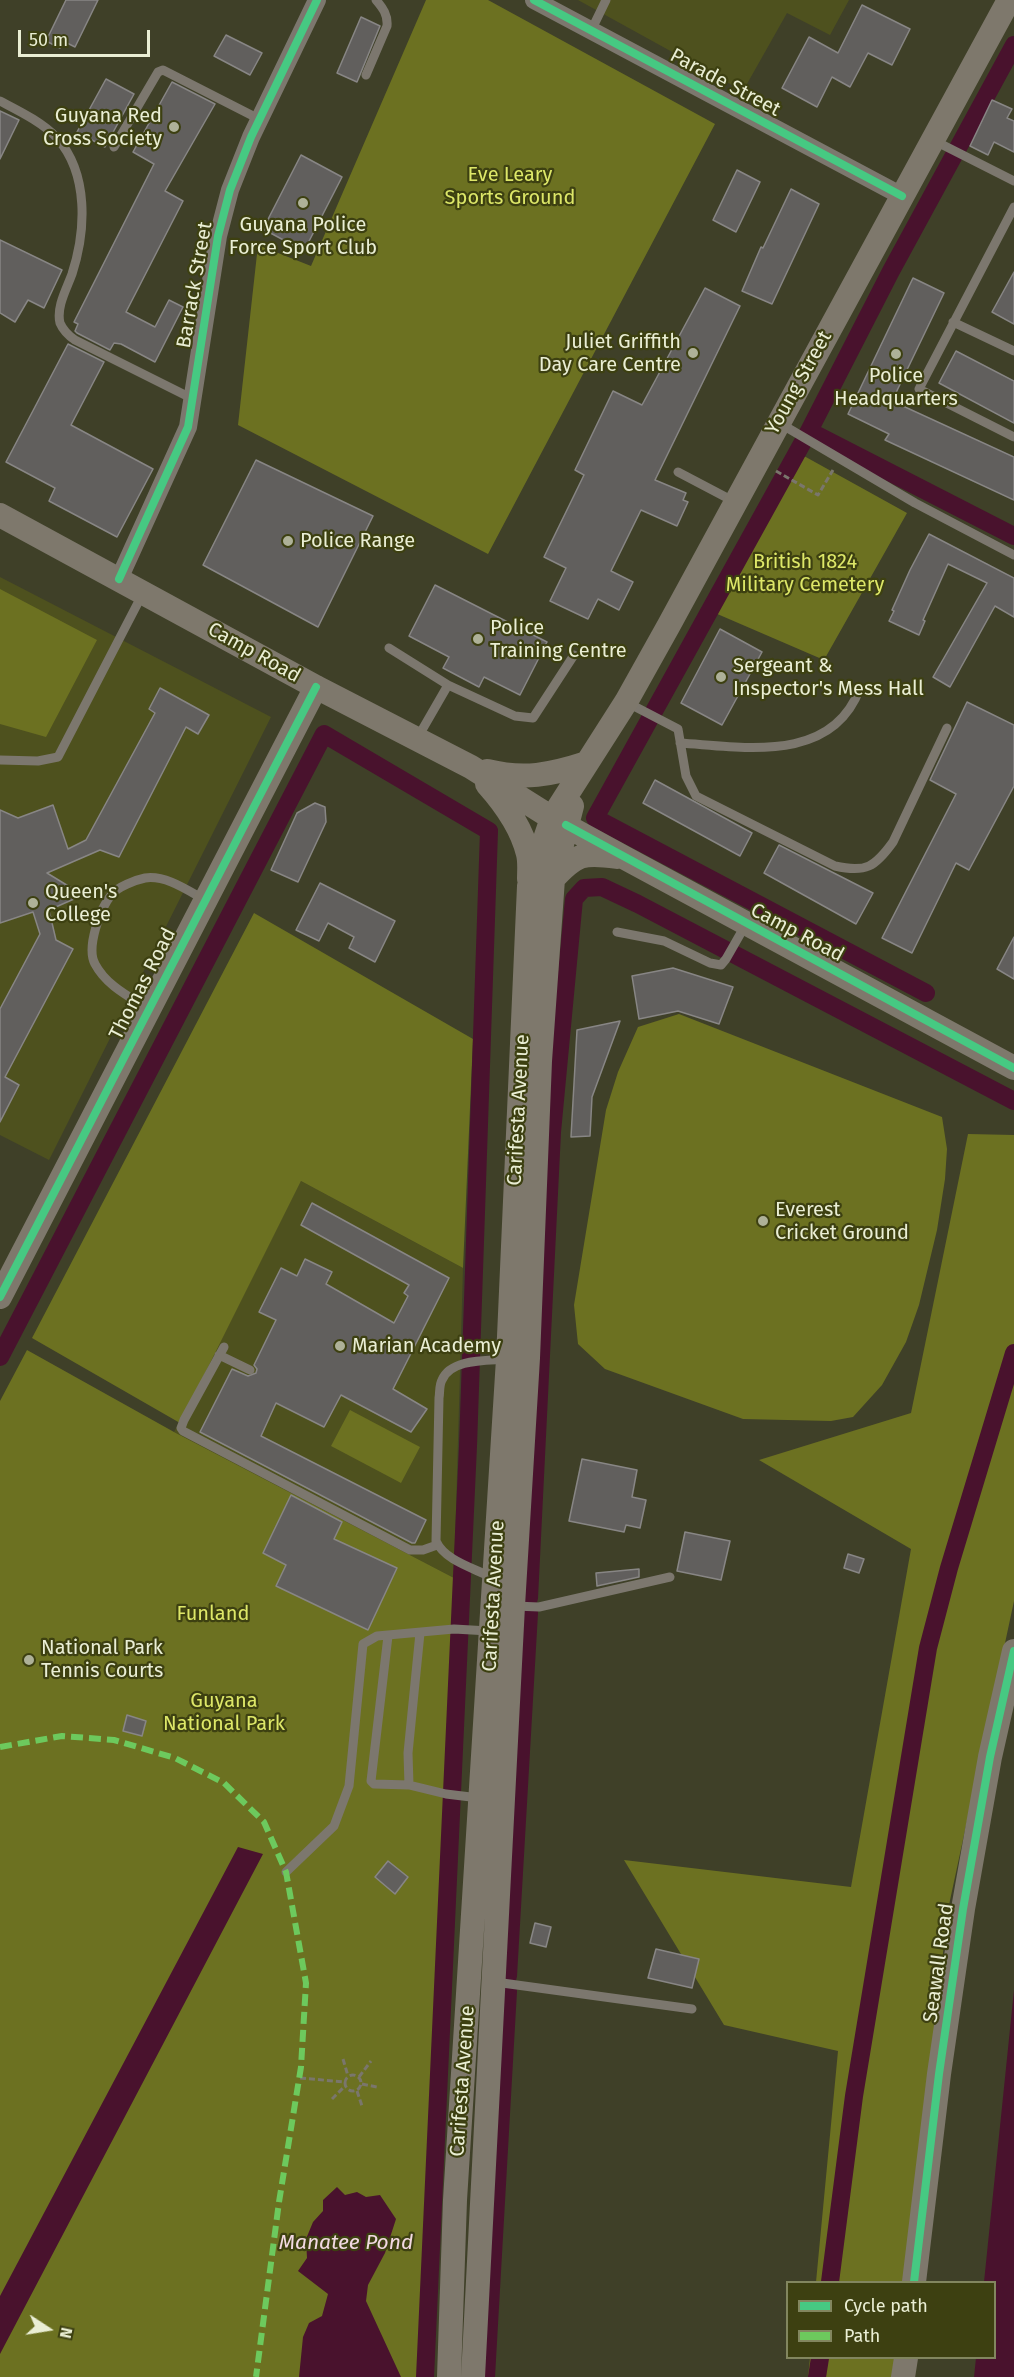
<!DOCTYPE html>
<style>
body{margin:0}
#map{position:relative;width:1014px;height:2377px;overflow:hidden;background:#3f4028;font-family:"Fira Sans",sans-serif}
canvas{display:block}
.legend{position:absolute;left:786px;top:2281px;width:210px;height:78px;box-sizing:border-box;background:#3d4011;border:2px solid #82865f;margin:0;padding:8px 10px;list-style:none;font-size:18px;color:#eaeed4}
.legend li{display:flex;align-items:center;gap:12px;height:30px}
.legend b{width:30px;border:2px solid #82865f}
.north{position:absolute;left:18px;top:2299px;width:60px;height:60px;-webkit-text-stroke:4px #3d4011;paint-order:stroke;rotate:102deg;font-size:16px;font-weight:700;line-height:24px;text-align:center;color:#eaeed4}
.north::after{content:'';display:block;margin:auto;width:21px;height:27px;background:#eaeed4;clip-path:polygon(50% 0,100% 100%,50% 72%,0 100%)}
.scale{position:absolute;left:18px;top:30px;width:132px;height:27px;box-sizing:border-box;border:3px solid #eaeed4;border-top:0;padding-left:8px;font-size:18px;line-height:21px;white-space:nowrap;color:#eaeed4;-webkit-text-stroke:4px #3d4011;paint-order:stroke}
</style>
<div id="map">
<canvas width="1014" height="2377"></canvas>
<ul class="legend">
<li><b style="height:8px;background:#46c982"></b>Cycle path</li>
<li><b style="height:8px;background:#6dc95d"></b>Path</li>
</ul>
<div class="north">N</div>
<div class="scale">50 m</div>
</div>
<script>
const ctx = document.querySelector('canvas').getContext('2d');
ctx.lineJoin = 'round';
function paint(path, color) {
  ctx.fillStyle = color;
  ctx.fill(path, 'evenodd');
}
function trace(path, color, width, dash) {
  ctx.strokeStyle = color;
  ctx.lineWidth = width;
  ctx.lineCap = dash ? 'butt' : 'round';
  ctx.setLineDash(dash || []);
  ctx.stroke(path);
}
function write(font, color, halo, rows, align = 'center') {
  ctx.font = font + ' "Fira Sans",sans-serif';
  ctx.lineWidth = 4.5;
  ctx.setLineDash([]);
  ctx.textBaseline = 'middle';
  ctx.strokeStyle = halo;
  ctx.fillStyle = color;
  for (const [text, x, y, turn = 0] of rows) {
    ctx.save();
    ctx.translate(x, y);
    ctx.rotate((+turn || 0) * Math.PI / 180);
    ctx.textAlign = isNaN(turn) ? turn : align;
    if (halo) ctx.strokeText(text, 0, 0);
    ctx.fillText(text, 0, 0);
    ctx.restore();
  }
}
paint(new Path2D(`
 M578 0H849L830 35 787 13 743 91Z
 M0 577 271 717 49 1160 0 1135Z
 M301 1181 463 1268 454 1578 174 1432Z`), '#4e511e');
paint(new Path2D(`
 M426 0H488L715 124 488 554 238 425 258 245 311 266Z
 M804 456 907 513 824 660 715 613Z
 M0 589 97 640 46 737 0 724Z
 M254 913 473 1039 463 1268 301 1181 180 1423 32 1338Z
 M679 1014 942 1117 947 1149 945 1179 937 1230 919 1305 906 1342 882 1385 853 1417 831 1421 743 1419 605 1369 578 1344 574 1305 606 1110 618 1072 638 1027Z
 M968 1134 1014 1135V1601L946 1919 914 2282H816L838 2051 724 2025 624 1860 851 1887 911 1549 759 1460 911 1413Z
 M27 1350 174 1432 454 1578 420 2377H0V1401Z
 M350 1410 420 1447 401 1483 331 1446Z
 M810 2358H904L901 2377H808Z`), '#6c7121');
paint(new Path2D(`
 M238 1847 263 1854 0 2354V2296Z
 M1014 1990V2377H974L976 2358H994V2282H984Z
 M337 2187 345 2195 357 2192 366 2197 380 2195 396 2219 385 2253 368 2285 366 2301 401 2377H299L303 2337 309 2323 322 2316 328 2294 298 2271 307 2258 306 2239 313 2222 323 2211V2200Z`), '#49122d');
trace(new Path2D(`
 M1014 45 891 271 809 431 1014 536
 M809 431 595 818 926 993
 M0 1357 324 734 489 831 468 1446 425 2377
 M529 1598 552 1132 574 899 584 888 602 887 638 904 1014 1101
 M508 1976 529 1613
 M830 2282 854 2096 928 1648 949 1568 1014 1353
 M486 2377 508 1991
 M817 2377 820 2358`), '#49122d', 18);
const building = new Path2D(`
 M66 0H98L75 47 63 41 60 48 46 41Z
 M862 5 910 29 892 65 868 53 850 87 832 77 817 107 782 88 809 37 838 53Z
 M361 17 380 26 357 82 337 73Z
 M226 35 262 53 250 75 214 56Z
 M106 79 134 94 105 147 77 132Z
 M172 82 215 104 165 191 183 201 126 312 155 327 169 300 183 307 155 362 121 344 114 343 110 350 77 333 75 331 78 324 74 322 154 164 133 152Z
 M992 100 1012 109 1007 118 1014 121V152L994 142 988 155 970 146Z
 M0 111 19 120 0 159Z
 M301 155 342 177 304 251 263 229Z
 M737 170 760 182 736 232 713 220Z
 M791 189 819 204 772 304 742 291 761 247 763 248Z
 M0 240 62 270 44 308 28 300 15 322 0 313Z
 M1014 272V324L992 312Z
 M913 278 944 293 892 401 1014 457V500L885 440 889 434 848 414Z
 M705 288 740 306 655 480 686 493 683 500 688 502 677 526 641 510 611 571 633 582 619 610 598 599 588 619 550 601 566 568 544 557 584 475 575 470 613 391 642 405Z
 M68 344 104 362 71 425 153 469 117 537 49 501 55 488 6 462Z
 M956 351 1014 381V423L939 383Z
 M256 460 373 516 318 627 203 565Z
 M929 534 1014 578V617L995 606 950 687 933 677 987 583 948 564 923 620 925 621 919 635 889 621 894 611 892 610 910 570Z
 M435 585 547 642 520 695 484 677 479 687 443 668 449 657 409 636Z
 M720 629 762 652 722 725 681 703Z
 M160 688 209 715 198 734 186 727 119 857 100 850 47 873 83 895 49 910 56 940 73 949 5 1077 19 1085 0 1122V1009L40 934 33 912 0 923V810L18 818 53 805 68 849 86 840 155 713 149 709Z
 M967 702 1014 725V786L969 870 956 863 912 953 882 938 956 794 930 780Z
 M655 780 752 833 740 856 643 803Z
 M315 803 325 807 326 822 298 882 271 870 297 813Z
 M779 845 873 893 856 924 764 873Z
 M320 883 395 921 375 962 349 948 354 937 328 923 319 941 296 930Z
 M1014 937V979L997 969Z
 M673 968 733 987 719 1024 678 1011 639 1019 632 976Z
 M620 1021 592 1097 590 1136 571 1137 577 1030Z
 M312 1203 449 1278 393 1389 427 1409 411 1432 341 1395 324 1427 276 1403 261 1436 426 1520 415 1543H412L200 1432 232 1369 248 1376 256 1373 257 1369 254 1365 276 1320 259 1312 281 1268 297 1276 305 1259 332 1272 326 1284 394 1323 408 1296 404 1293 409 1285 301 1225Z
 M582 1459 637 1470 632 1497 646 1500 640 1528 626 1525 624 1532 569 1521Z
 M291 1495 342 1522 334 1539 397 1568 368 1630 276 1586 286 1565 263 1553Z
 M685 1532 730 1541 721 1580 677 1571Z
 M848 1554 864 1559 859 1573 844 1568Z
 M639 1569V1577L597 1586 596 1573Z
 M127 1715 146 1721 142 1736 123 1731Z
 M388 1861 408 1877 395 1894 375 1877Z
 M535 1923 551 1927 546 1947 530 1943Z
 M656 1949 699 1959 692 1988 648 1978Z`);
paint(building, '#615f5d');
trace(building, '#888685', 1.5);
trace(new Path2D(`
 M776 471 818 495 833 470
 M343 2059 348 2076
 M345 2083a8 8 0 1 1 16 0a8 8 0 1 1-16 0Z
 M359 2077 371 2061
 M300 2078 345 2082
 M362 2084 377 2087
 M357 2091 362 2106
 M332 2099 345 2086`), '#7a766c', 3, [6, 3]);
trace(new Path2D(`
 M591 31 606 0
 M366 75 387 26C388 15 383 8 376 0
 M0 101C19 111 42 122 57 138 89 174 86 231 72 274 67 288 56 307 60 323 63 330 69 336 75 340L193 399
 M933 140 1014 181
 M114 147 158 72 163 70 259 119
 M1014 207 919 389 1014 437
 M953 322 1014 351
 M781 424 915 503 1014 555
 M678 472 735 502
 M389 648 448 685
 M628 703 678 729 686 776 696 796 835 866C866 873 875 867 893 842L947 728
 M418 737 448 685 515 716 533 718 574 655
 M680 743C744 747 832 764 860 688
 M0 760 38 761 58 757 142 595
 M617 932 664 941 710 963 721 965 726 959 746 924
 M147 1008C128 996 106 985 95 964 86 948 100 908 112 894 118 887 135 880 145 878 166 875 187 890 205 900
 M224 1347 184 1420 181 1428 183 1431 410 1550H423L437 1545
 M219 1355 250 1370
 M493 1578C474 1568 445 1561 436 1541L439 1398C440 1393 439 1385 442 1380 451 1358 488 1361 508 1359
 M515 1606 539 1607 670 1577
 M420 1633 408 1753 409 1785 446 1794 479 1798
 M388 1636 371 1781 374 1784 409 1785
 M286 1872 334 1826 349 1786 363 1644 377 1636 454 1629 489 1631
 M495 1982 692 2009`), '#7c776e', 9);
trace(new Path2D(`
 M534 0 902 196
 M119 579 188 427 218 236 230 190 251 137 317 0`), '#7c776e', 18);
trace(new Path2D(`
 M0 515 316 687 471 767 552 818 625 858 1014 1068
 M487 771C524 780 550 775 587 763
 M487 784C504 803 522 829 528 854 530 862 529 871 529 879
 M553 879C576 854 583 852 617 857
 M0 1297 316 687
 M914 2282 939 2074 963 1909 990 1757 1014 1651
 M449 2377 455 2200 508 1359 529 886 552 818 626 702 669 625 1009 0
 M473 2377 513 1606 528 1358 540 1061 553 879 572 806
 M903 2377 906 2358`), '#7e786c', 24);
trace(new Path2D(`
 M0 1747 62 1736 114 1740 175 1758 224 1783 264 1822 286 1872 306 1983 301 2067 279 2202 256 2377`), '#6dc95d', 6, [12, 6]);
trace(new Path2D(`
 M534 0 902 196
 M119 579 188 427 218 236 230 190 251 137 317 0
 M566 825 1014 1068
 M0 1297 316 687
 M914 2282 939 2074 963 1909 990 1757 1014 1651`), '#46c982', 8);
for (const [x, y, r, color] of [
 [174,127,6,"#aeb198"],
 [303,203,6,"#aeb198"],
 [693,353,6,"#aeb198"],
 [896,354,6,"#aeb198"],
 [288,541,6,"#aeb198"],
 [478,639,6,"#aeb198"],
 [721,677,6,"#aeb198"],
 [33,903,6,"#aeb198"],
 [763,1221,6,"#aeb198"],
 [340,1346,6,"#aeb198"],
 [29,1660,6,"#aeb198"]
]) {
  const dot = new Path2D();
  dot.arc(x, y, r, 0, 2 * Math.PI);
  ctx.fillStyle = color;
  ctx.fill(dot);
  trace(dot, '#3d4011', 2);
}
write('20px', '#eaeed4', '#3d4011', [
 ["Parade Street",725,83,28],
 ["Barrack Street",195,285,-80],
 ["Young Street",799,383,-61],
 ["Camp Road",254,653,29],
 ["Camp Road",797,933,28],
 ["Thomas Road",143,984,-63],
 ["Carifesta Avenue",519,1110,-87],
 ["Carifesta Avenue",494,1596,-87],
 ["Seawall Road",939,1963,-82],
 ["Carifesta Avenue",463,2081,-86]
]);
write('20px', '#eaeed4', '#3d4011', [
 ["Guyana Red",162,116,"right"],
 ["Cross Society",162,139,"right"],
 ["Guyana Police",303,225,"center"],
 ["Force Sport Club",303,248,"center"],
 ["Juliet Griffith",681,342,"right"],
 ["Day Care Centre",681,365,"right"],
 ["Police",896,376,"center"],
 ["Headquarters",896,399,"center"],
 ["Police Range",300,541],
 ["Police",490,628],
 ["Training Centre",490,651],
 ["Sergeant &",733,666],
 ["Inspector's Mess Hall",733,689],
 ["Queen's",45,892],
 ["College",45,915],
 ["Everest",775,1210],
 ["Cricket Ground",775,1233],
 ["Marian Academy",352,1346],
 ["National Park",41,1648],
 ["Tennis Courts",41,1671]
], 'left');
write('20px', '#dde768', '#3d4011', [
 ["Eve Leary",510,175],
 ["Sports Ground",510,198],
 ["British 1824",805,562],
 ["Military Cemetery",805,585],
 ["Funland",213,1614],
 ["Guyana",224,1701],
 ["National Park",224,1724]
]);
write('italic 21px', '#f2d9e2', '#3d4011', [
 ["Manatee Pond",346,2243]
]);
</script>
